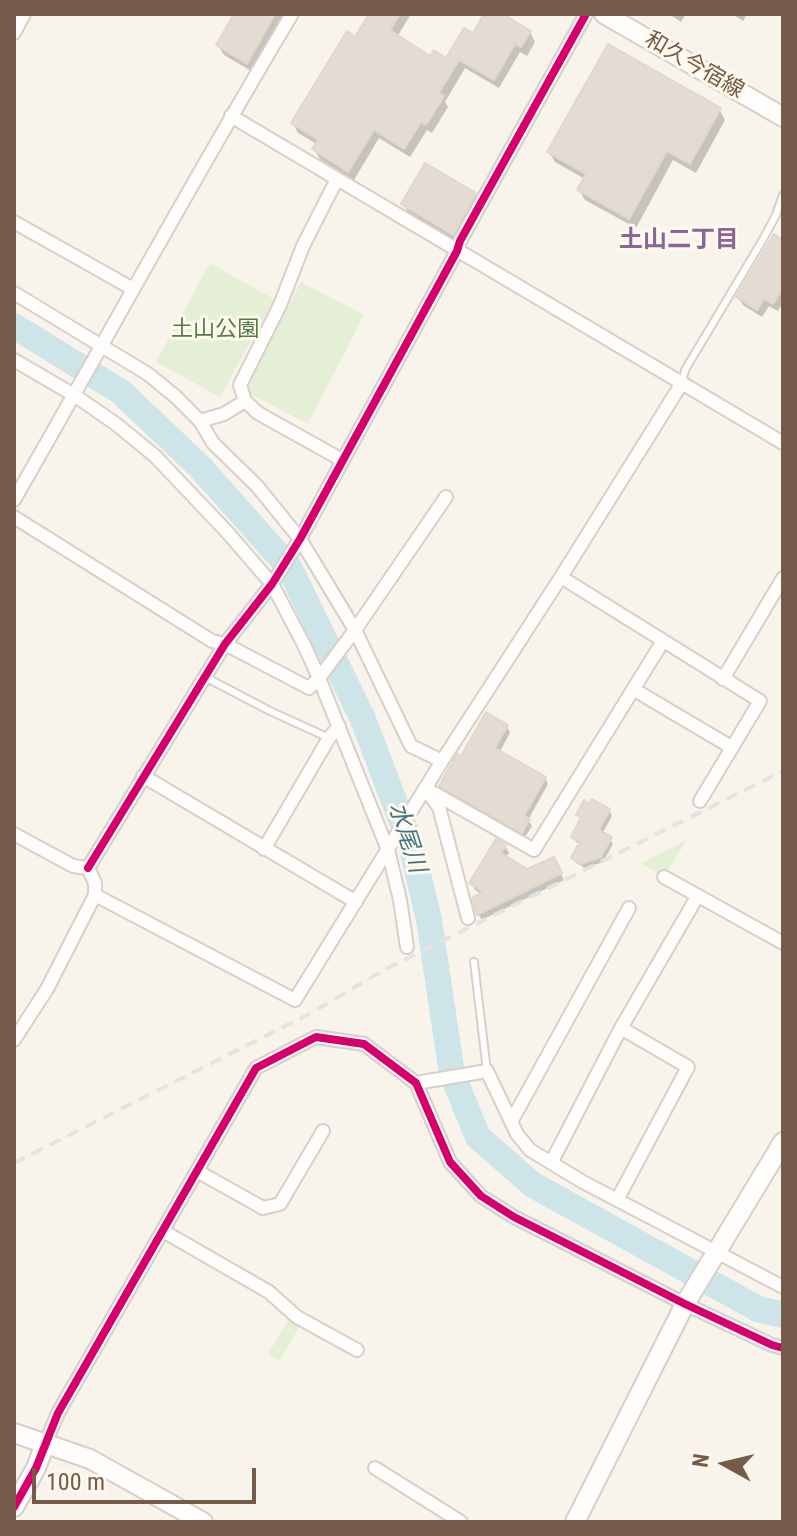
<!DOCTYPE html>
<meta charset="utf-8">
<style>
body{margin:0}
#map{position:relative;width:797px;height:1536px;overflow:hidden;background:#f8f4eb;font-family:"Roboto Condensed",sans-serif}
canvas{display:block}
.frame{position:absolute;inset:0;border:16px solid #775b4a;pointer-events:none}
.north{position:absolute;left:685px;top:1424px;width:80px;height:80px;-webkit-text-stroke:6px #fff8ed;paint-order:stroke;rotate:278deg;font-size:22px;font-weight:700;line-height:32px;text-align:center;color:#775b4a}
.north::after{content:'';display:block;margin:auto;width:28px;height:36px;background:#775b4a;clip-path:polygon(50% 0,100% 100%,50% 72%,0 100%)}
.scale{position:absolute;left:32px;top:1468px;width:224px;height:36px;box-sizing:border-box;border:4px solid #775b4a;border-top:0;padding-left:10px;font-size:24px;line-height:28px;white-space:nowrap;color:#775b4a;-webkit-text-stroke:6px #fff8ed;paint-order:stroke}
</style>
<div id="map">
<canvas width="797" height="1536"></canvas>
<div class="frame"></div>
<div class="north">N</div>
<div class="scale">100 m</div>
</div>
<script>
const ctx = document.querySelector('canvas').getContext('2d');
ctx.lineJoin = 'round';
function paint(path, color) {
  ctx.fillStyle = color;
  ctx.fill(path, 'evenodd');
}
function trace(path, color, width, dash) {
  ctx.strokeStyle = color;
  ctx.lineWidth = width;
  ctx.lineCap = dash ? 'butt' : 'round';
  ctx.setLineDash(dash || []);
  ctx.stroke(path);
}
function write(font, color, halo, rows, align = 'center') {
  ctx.font = font + ' "Roboto Condensed","Noto Sans JP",sans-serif';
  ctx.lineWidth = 6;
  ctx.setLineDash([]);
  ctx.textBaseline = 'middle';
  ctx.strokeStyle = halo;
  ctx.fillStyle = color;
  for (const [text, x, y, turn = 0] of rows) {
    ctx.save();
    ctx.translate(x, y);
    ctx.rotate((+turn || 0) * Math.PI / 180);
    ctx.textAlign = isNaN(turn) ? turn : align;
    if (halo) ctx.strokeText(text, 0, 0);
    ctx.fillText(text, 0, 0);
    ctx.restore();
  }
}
paint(new Path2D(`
 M210 263 274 299 220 397 156 362Z
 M301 282 364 315 308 424 250 394 248 384Z
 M687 840 664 877 641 863Z
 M289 1319 300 1326 279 1361 268 1354Z`), '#e4efd6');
paint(new Path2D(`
 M236 14H286L253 72 224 55 218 45Z
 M371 14H411L397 37 431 58 447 61 474 36 486 14H500L530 32 535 42 527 56 520 52 499 88 465 68 445 102 448 107 432 133 427 130 410 157 379 138 354 180 320 159 314 149 317 144 298 133 293 123 356 39Z
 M669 14H686L681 22Z
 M732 14H747L743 21Z
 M719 109 725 120 696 173 673 160 636 228 585 200 579 190 585 179 555 162 549 152Z
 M475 194 480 203 458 242 408 212 403 204Z
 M783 242V302L778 311 769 306 762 317 743 305 738 297Z
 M507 727 510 733 499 753 545 778 548 784 528 820 532 826 525 837 445 792 442 786 462 758Z
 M609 810 612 816 602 834 610 839 613 844 603 862 585 868 576 863 573 858 581 844 576 842 573 837 582 821 578 815Z
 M505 846 509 853 505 858 527 871 553 860 564 880 482 920 478 914 483 895 475 890 472 883Z`), '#0003');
trace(new Path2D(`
 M14 326 121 392 200 467 289 567 362 717 411 845 429 920 452 1074 478 1137 533 1185 758 1309 783 1315`), '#cde5e8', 26);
const building = new Path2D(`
 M234 14H275L247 64 216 45Z
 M369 14H400L390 30 430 56 434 50 446 58 464 28 473 33 484 14H503L531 31 521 47 515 44 494 80 459 60 439 93 444 96 426 125 421 122 404 149 374 130 348 172 312 149 318 140 291 123 347 31 355 37Z
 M608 44 721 108 690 164 667 151 629 219 577 190 586 174 547 152Z
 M425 163 476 193 453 235 401 204Z
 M774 234 783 240V287L773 304 764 299 757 310 736 297Z
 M486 712 508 725 495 748 546 777 524 816 530 819 522 833 439 786 457 754 461 756Z
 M592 799 610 809 599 830 612 837 601 857 581 864 571 858 578 845 582 843 571 837 581 817 576 815 584 800 589 804Z
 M496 839 506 845 501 853 527 869 554 857 562 873 477 915 472 898 483 892 469 883Z`);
paint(building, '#e4dcd3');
trace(building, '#e1d7cd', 2);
const lane = new Path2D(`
 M682 383 685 370 762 241 776 215 783 195
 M205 677 270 711 329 738
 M474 962 487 1071`);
const street = new Path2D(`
 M14 33 24 14
 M231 116 783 443
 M337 179 303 246 280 305 240 385 245 401 258 413 342 460
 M14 222 133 289
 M14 293 148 374 176 397 200 421 213 443 257 486 300 539 355 630 411 746 442 761
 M14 360 74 395 116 424 155 456 228 533 272 584 304 645 319 678 388 850 400 900 407 947
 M200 421 224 414 245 401
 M14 500C107 338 196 174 292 14
 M14 517 212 641 225 644 309 688 319 678 355 630 446 497
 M561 577 760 701 700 801
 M723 679 783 578
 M633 689 731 747
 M143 776 356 902
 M425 788 534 850 663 641
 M429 794 439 807 468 918
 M14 834 73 866 88 868
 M264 849 329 738 339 726
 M88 868 225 644 272 584 300 539 457 251 460 241 586 14
 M664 877 783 943
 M95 895 295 1000 442 761 561 577 682 383
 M14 1040 47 989 95 895V883L88 868
 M416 1083 487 1071 517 1134 530 1150 583 1182 783 1287
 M511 1122 629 908
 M551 1163 621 1028 697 897
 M197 1171 263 1208 280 1204 323 1131
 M617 1200 688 1067 621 1028
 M163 1231 269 1292 297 1317 357 1350
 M45 1444 58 1413 256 1068 316 1037 364 1044 416 1083 450 1162 481 1196 514 1217 583 1252 685 1304 772 1345 783 1348
 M375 1468 461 1522`);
const secondary = new Path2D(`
 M604 14 783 117
 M14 1433 90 1459 203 1522
 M14 1507 36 1468 45 1444
 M575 1522 685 1304 783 1142`);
trace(lane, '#d6d0c8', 10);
trace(street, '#d6d0c8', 16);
trace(secondary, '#d7d0c8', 22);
trace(lane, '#fefdfc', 6);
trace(street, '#fefdfc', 12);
trace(secondary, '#fefdfc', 18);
trace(new Path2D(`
 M14 1163 311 1013 384 970 783 771`), '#e5e2e5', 4, [12, 8]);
trace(new Path2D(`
 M88 868 225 644 272 584 300 539 457 251 460 241 586 14
 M14 1507 36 1468 58 1413 256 1068 316 1037 364 1044 416 1083 450 1162 481 1196 514 1217 583 1252 685 1304 772 1345 783 1348`), '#d6006c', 8);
write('22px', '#775b4a', '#fff8ed', [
 ["和久今宿線",694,66,30]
]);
write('22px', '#527d42', '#fff8ed', [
 ["土山公園",215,330]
]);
write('bold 24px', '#8a659a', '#fff8ed', [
 ["土山二丁目",679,241]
]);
write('italic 24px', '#3f7783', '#fff8ed', [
 ["水尾川",406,838,72]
]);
</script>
